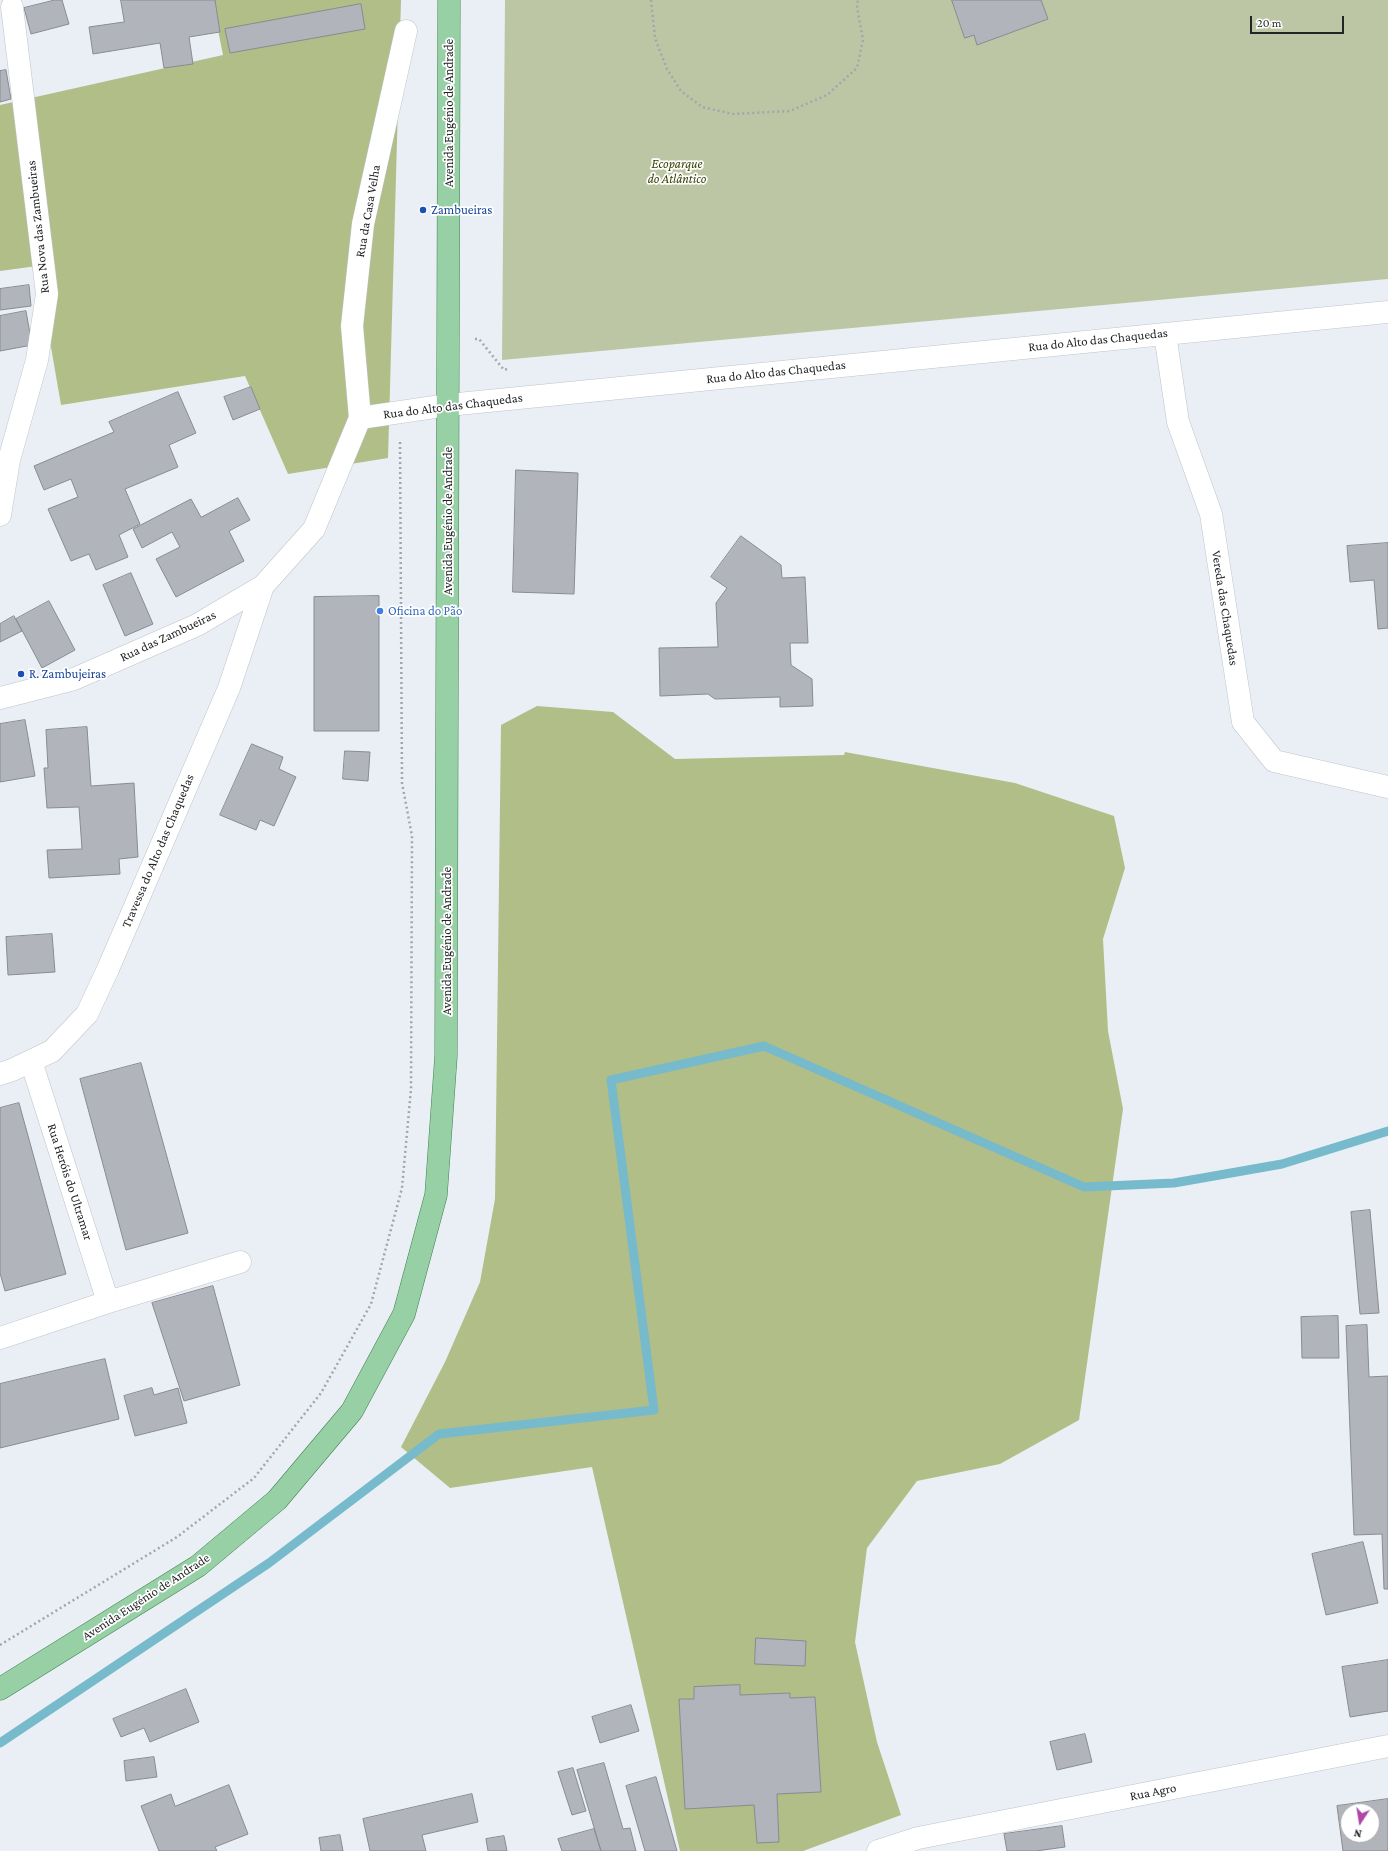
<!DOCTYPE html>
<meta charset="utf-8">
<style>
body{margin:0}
#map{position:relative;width:1388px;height:1851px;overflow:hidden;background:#eaeff5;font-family:"Crimson Pro",serif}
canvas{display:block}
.north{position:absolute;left:1340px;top:1803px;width:40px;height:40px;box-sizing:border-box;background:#fff;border:1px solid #a7a7a8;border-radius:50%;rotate:192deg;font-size:11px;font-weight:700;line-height:16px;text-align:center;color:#222426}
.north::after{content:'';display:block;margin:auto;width:14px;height:18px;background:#af46a8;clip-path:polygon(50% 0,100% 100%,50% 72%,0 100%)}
.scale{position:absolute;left:1250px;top:16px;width:94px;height:18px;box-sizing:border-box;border:2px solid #222426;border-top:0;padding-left:5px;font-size:12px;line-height:14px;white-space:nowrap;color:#222426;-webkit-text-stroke:3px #fff;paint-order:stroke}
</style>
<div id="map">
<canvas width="1388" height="1851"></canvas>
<div class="north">N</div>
<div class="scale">20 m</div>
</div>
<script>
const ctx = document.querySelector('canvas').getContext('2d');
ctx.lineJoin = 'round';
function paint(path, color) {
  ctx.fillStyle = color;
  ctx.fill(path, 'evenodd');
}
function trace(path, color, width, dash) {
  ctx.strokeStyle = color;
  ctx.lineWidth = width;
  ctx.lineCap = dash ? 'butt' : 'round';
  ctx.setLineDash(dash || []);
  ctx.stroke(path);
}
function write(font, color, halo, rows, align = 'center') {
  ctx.font = font + ' "Crimson Pro",serif';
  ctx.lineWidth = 3.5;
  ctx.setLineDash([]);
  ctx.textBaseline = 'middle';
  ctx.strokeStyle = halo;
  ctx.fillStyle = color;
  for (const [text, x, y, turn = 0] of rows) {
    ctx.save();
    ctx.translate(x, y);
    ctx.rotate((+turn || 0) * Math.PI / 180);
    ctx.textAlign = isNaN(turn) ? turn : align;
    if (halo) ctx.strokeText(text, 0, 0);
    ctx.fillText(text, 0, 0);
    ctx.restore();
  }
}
paint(new Path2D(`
 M505 0H1388V279L502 360Z`), '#bdc6a4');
paint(new Path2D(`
 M212 0H401L388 458 288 474 245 376 61 405 37 266 0 271V105L223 55Z
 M537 706 613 712 675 759 844 755 845 752 1015 783 1114 816 1125 868 1103 939 1108 1031 1123 1109 1079 1420 1000 1464 917 1481 867 1548 855 1642 877 1742 901 1815 803 1851H680L592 1467 450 1488 401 1447 445 1362 480 1282 495 1199 501 725Z`), '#b1be88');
trace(new Path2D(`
 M0 1743 269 1563 439 1434 654 1410 611 1080 764 1046 1084 1187 1174 1183 1282 1164 1388 1131`), '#76bacc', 9);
const building = new Path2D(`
 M55 0H62L69 24 31 34 24 8Z
 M121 0H215L220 32 189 37 193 64 164 68 160 43 93 54 89 27 124 22Z
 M952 0H1041L1048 19 977 45 974 35 965 38Z
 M361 4 365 29 230 53 225 29Z
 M6 70 11 99 0 102V71Z
 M29 285 31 306 0 310V289Z
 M26 311 32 345 0 351V316Z
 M251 387 260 409 233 420 224 397Z
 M178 392 196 433 169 445 178 467 125 489 140 524 119 535 128 557 96 570 89 554 71 561 48 509 78 497 71 479 44 490 34 466 114 432 109 422Z
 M516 470 578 473 574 594 513 592Z
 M238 498 250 520 229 531 244 561 176 597 156 559 180 547 172 532 142 548 133 529 191 499 201 517Z
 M741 536 781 565 782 578 805 577 808 643H790L791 665 812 679 813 706 780 707V697L715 699 708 694 660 696 659 648 718 647 716 603 727 588 711 577Z
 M1388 543V628L1378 629 1374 580 1350 582 1347 546Z
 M131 573 153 624 125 636 103 585Z
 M379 596V731H314V597Z
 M49 601 75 650 42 668 16 619Z
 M14 616 22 631 0 642V624Z
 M25 720 35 776 0 782V724Z
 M87 727 91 786 134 783 138 857 119 859 120 874 49 878 47 850 82 849 79 807 47 808 44 768H48L46 730Z
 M252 744 283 757 279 769 296 777 274 826 260 820 256 830 220 815Z
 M345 751 370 752 368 781 343 779Z
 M52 934 55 972 8 975 6 937Z
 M141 1063 188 1233 126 1250 80 1079Z
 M19 1103 66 1274 5 1291 0 1273V1108Z
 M1370 1210 1379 1313 1360 1314 1351 1212Z
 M213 1286 240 1385 184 1401 152 1303Z
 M1338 1316 1339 1358H1302L1301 1317Z
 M1367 1325 1369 1377 1388 1376V1589H1384L1382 1534 1354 1535 1346 1326Z
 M105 1359 119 1419 0 1448V1384Z
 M152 1388 154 1395 178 1388 187 1423 135 1436 124 1396Z
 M1363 1542 1378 1603 1326 1615 1312 1554Z
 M756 1638 806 1641 805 1666 755 1664Z
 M1388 1660V1711L1350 1717 1342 1667Z
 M740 1685V1695L790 1693V1698L815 1697 821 1792 777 1794 779 1842 757 1843 754 1805 685 1809 679 1699H694V1687Z
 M186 1689 199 1722 150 1742 144 1728 121 1737 113 1719Z
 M631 1705 639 1731 600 1743 592 1717Z
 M1085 1734 1092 1762 1057 1770 1050 1742Z
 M154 1757 157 1777 126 1781 124 1761Z
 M604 1763 623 1829 630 1828 636 1851H601L577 1770Z
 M573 1768 586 1811 572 1815 558 1772Z
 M656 1777 677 1851H645L626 1786Z
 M229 1785 248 1834 215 1847 217 1851H159L141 1806 171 1794 175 1806Z
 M472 1794 478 1822 422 1835 426 1851H370L363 1819Z
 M1388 1799V1851H1343L1337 1806ZM1348 1811H1372V1835H1348Z
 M1062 1826 1065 1847 1036 1851H1007L1004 1834Z
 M594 1829 601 1851H562L558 1839Z
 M340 1835 343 1851H321L319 1838Z
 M504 1836 507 1851H488L486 1839Z`);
paint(building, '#b1b5bb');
trace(building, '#878c92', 1);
const minor = new Path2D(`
 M1165 334 1178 422 1211 514 1243 722 1274 761 1388 787
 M360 418 352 326 363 224 406 31
 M0 515 9 460 37 360 47 294 12 7
 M0 698 74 679 197 625 263 586 314 529 360 418 448 405 1388 312
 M0 1074 12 1070 52 1051 87 1014 108 969 229 688 263 586
 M108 1302 240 1262
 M0 1338 108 1302 31 1061
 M878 1851 918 1838 1388 1746`);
const major = new Path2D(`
 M0 1689 198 1566 277 1500 352 1411 404 1314 436 1195 446 1056 449 0`);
trace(minor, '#bfc4ca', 23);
trace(major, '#418052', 23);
trace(new Path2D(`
 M651 0 655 38 667 69 681 91 702 107 733 114 790 111 827 95 857 68 863 40 857 7 858 0
 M475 339H479L504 370 507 369
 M0 1645 177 1537 254 1478 321 1393 371 1304 402 1188 411 1089 412 836 402 783 400 439`), '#a2a6aa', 2.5, [2, 3]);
trace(minor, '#fff', 22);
trace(major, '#97d0a5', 22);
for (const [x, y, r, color] of [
 [423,210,4,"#1a4fb4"],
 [380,611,4,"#3f7fe0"],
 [21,674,4,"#1a4fb4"]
]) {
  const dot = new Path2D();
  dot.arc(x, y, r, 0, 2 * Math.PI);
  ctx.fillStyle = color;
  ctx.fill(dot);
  trace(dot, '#fff', 1.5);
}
write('13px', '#222426', '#fff', [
 ["Avenida Eugénio de Andrade",449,113,-90],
 ["Rua da Casa Velha",368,211,-80],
 ["Rua Nova das Zambueiras",38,227,-96],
 ["Rua do Alto das Chaquedas",1098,340,-6],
 ["Rua do Alto das Chaquedas",776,372,-6],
 ["Rua do Alto das Chaquedas",453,406,-7],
 ["Avenida Eugénio de Andrade",448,521,-90],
 ["Vereda das Chaquedas",1225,608,81],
 ["Rua das Zambueiras",168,636,-25],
 ["Travessa do Alto das Chaquedas",158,851,-67],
 ["Avenida Eugénio de Andrade",447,941,-90],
 ["Rua Heróis do Ultramar",70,1182,72],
 ["Avenida Eugénio de Andrade",146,1597,-33],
 ["Rua Agro",1153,1792,-11]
]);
write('italic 13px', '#364000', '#fff', [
 ["Ecoparque",677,164],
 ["do Atlântico",677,179]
]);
write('13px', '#164399', '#fff', [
 ["Zambueiras",431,210],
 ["R. Zambujeiras",29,674]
], 'left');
write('13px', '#366cbe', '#fff', [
 ["Oficina do Pão",388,611]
], 'left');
</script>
